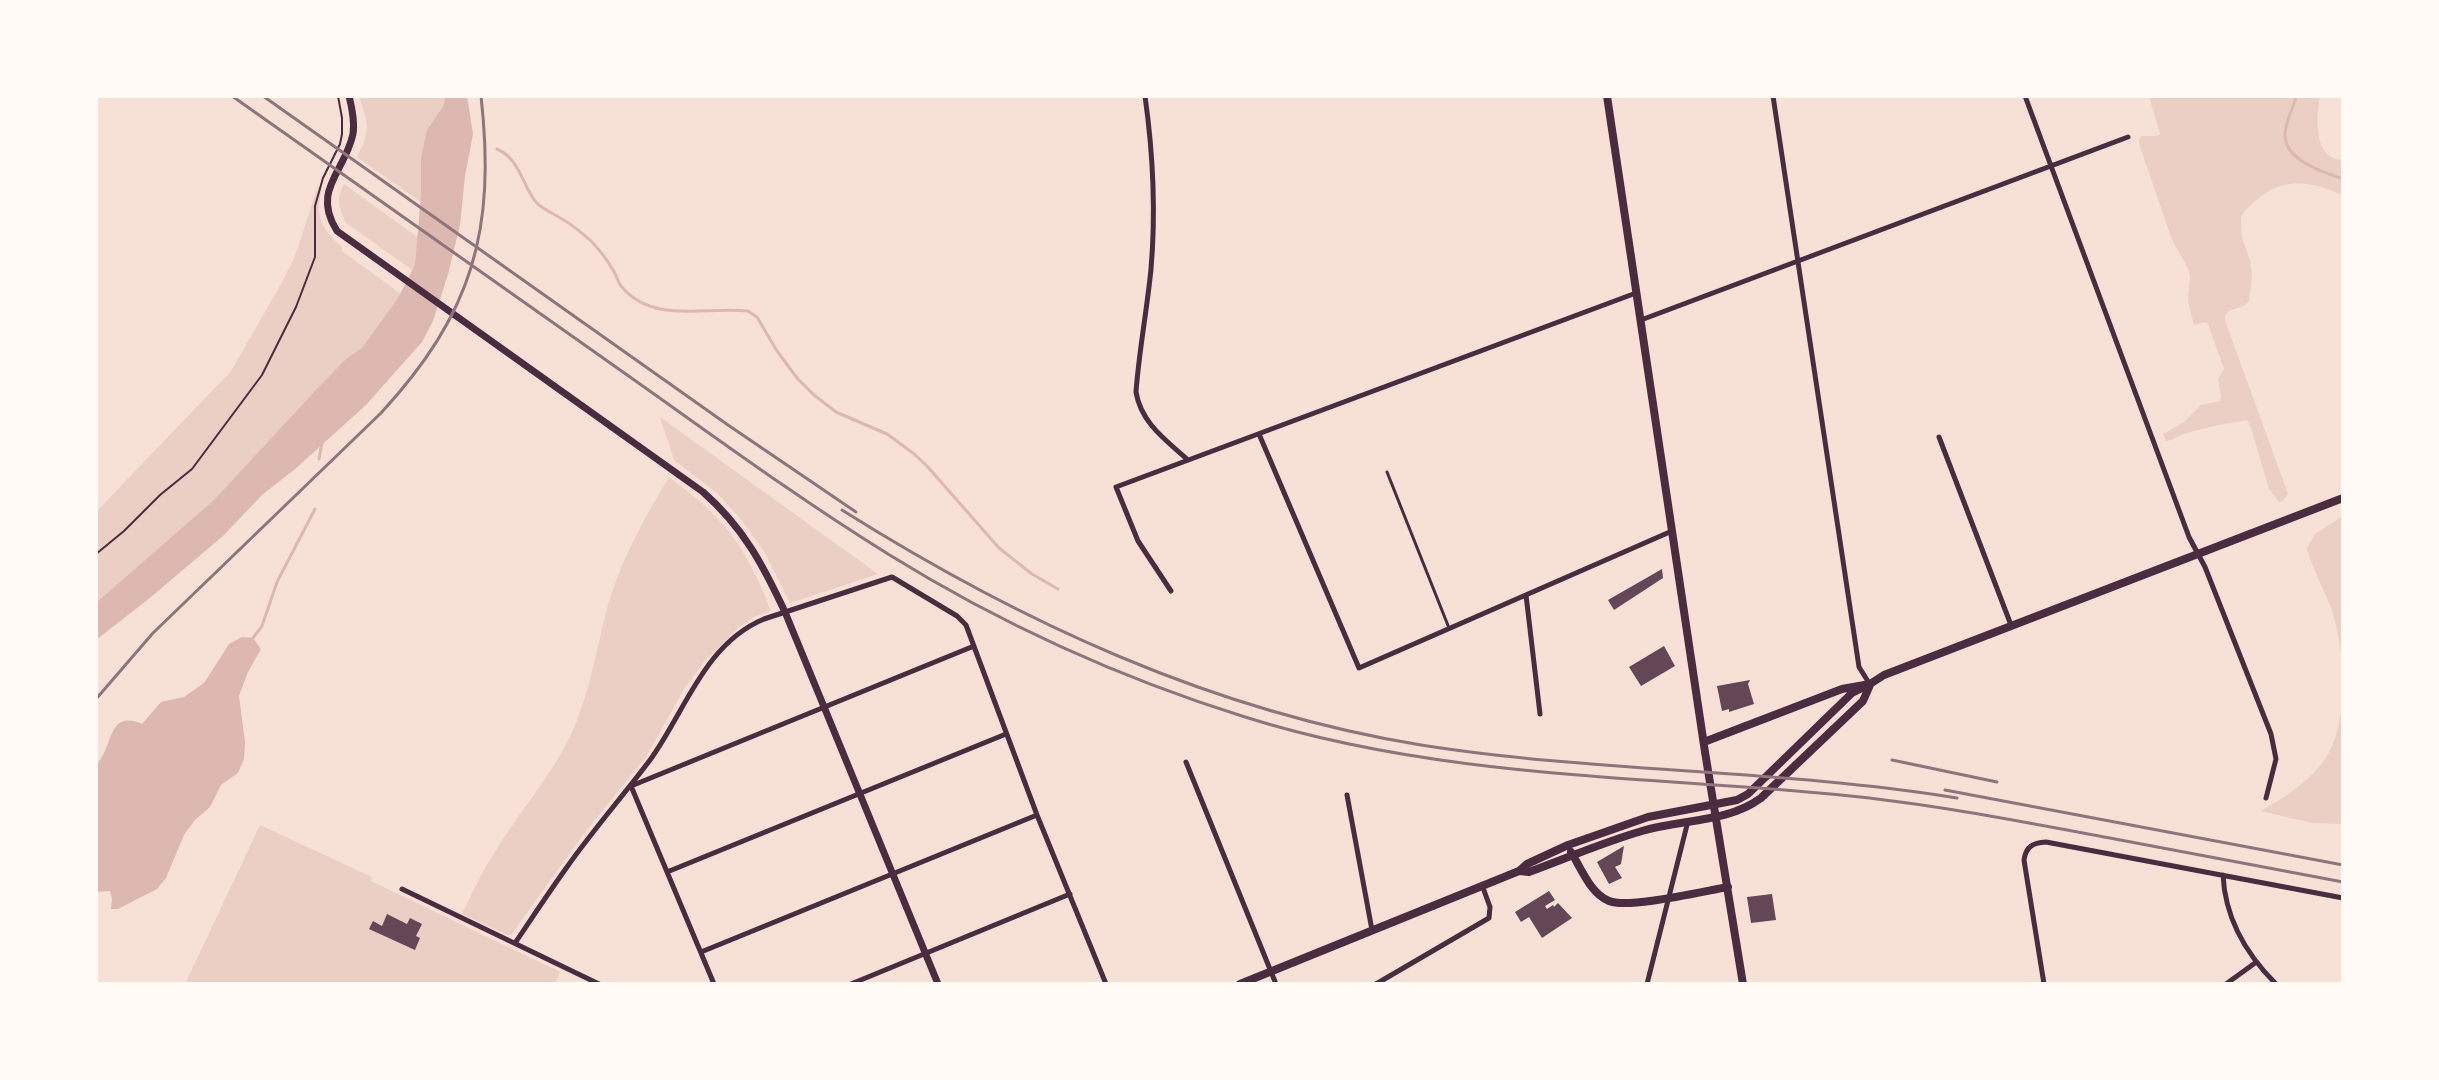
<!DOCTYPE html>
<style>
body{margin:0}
#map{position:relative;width:2439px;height:1080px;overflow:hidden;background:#f7e1d7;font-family:"Varela Round",sans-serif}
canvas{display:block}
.frame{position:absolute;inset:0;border:98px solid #fffaf5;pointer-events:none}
</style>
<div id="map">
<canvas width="2439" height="1080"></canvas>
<div class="frame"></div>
</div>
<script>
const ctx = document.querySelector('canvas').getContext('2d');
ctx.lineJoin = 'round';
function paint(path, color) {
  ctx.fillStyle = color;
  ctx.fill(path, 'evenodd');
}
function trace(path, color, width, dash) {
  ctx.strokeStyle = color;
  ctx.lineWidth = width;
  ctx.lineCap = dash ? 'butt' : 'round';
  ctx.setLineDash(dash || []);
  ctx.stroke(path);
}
paint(new Path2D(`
 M359 96H457L435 212 357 157C371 130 368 125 359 96Z
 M2149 96H2320C2317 111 2315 141 2326 153 2330 158 2337 159 2343 161V195C2300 176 2271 179 2241 216L2242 238 2250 260 2252 277 2249 301 2244 306 2229 311 2225 316 2226 323 2288 494 2282 502H2279L2269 489 2251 428 2247 420C2226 424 2204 427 2184 434 2177 437 2173 440 2166 441L2163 434 2184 422 2201 405 2220 401 2221 396 2218 379 2224 369 2208 324 2205 322 2194 325 2188 302 2190 276 2188 268 2172 240 2140 147 2139 139 2142 136H2157L2160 134Z
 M344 184 441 254 429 282 346 223C339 208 336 199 344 184Z
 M318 186 322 187C315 218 320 226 342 247V251L420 308 96 631V512L231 371 281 284 295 256Z
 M660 417 878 574 790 603 765 553 740 518 717 493 674 460Z
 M669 477C684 489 700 500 713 514 741 541 757 575 771 611L754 617 738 628 704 662 683 691 646 757 583 835 511 935H507L462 914C472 894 481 873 493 855 518 813 552 776 572 732 590 692 596 651 607 609 620 561 644 519 669 477Z
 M2343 516V824L2312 823 2261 811C2283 798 2304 785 2320 766 2351 729 2346 654 2332 611 2325 590 2312 569 2307 548L2315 534Z
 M260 825 372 877 371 881 560 972 555 984H185Z`), '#ebcfc5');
paint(new Path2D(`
 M445 96H467L473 134 465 176 460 225 448 274 433 321 422 342 366 405 294 470 263 494 223 536 151 597 96 640V603L214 500 316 390 346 359 362 348 398 298 415 265 421 195V158L427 130 444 105Z
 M242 637 253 638 261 649 248 672 239 696 245 742 244 759 238 773 221 785 210 807 195 820 184 835 166 878 157 889 118 909H111L112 899 110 891 97 892 96 890V765C114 747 107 709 142 724L161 702 184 697 204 683 229 644Z`), '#dcb8b0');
trace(new Path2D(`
 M2296 96C2294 107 2288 116 2286 127 2278 159 2321 171 2343 179
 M497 149C520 159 522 185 536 202 543 210 553 213 562 219 573 225 582 233 591 241 599 249 607 260 613 270 617 275 617 281 621 286 653 325 706 306 748 311L757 317 777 351 797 378 814 395 836 412 887 434 913 453 927 466 999 548 1032 574 1058 589
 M319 459 322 443
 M253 638 262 626 277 582 315 509`), '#dcb8b0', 3);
paint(new Path2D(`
 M1662 569 1663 578 1614 610 1608 600Z
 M1664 646 1675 666 1641 686 1629 667Z
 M1750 680 1748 684 1754 704 1729 712V709L1722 711 1717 686Z
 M1624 846 1621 864 1615 867 1622 878 1609 884 1597 862Z
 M1549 891 1555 900 1545 906 1547 909 1553 905 1554 907 1558 903 1572 918 1542 938 1529 917 1521 922 1515 912Z
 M1772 894 1776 920 1751 923 1747 897Z
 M387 914 407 924 410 918 422 924 416 936 420 938 415 950 369 929 373 921 382 926Z`), '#644757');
trace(new Path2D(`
 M96 554 124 531 160 495 192 469 262 375 296 307 315 257V206L323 178 340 144 342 134V118L338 96`), '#4a2c40', 2);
trace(new Path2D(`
 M1387 472 1449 628`), '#4a2c40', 3);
trace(new Path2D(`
 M1145 96C1153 153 1156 211 1151 269 1147 310 1139 351 1136 392 1141 423 1166 440 1188 460
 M1773 96 1859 667 1869 683
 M2025 96 2189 537 2205 567 2271 734 2276 759 2266 798
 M1641 320 2128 137
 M1259 434 1359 668 1672 531
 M1939 437 2011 625
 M1171 591 1138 541 1116 487 1636 293
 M1526 595 1540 714
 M1186 762 1276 984
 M1347 795 1372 930
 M667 872 1006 734
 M2223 875C2225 918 2246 954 2276 984
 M402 889 599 984
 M515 943C532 918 549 892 567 867 593 830 623 796 650 760 685 712 704 644 764 619L892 577 957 616 966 625 1037 815 1106 984
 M701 952 1037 815
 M714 984 631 786 974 646
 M851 984 1070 894
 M1376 984 1489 918 1490 907 1482 885
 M1647 984 1688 821
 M2044 984 2024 860C2026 846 2033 843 2046 842L2343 898
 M2226 984 2255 963`), '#4a2c40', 5);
trace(new Path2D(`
 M349 96C352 108 355 122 353 134 345 172 311 190 337 231L703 492C743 527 763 565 785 612L938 984`), '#4a2c40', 7);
trace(new Path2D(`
 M1607 96 1705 752 1743 984
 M1704 742 1842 689 1870 684 1884 675 2343 498
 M1571 852C1581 868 1590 893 1609 901 1629 909 1704 891 1728 887
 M1519 871 1529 872C1567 858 1604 842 1642 831 1682 819 1727 823 1761 798L1863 701 1870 685
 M1240 984 1519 871 1527 864 1568 845 1648 817 1737 800 1748 794 1852 693 1870 684`), '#4a2c40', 8);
trace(new Path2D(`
 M232 96C365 190 497 283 630 377 715 437 799 499 888 554 999 623 1120 678 1245 717 1438 778 1642 776 1841 795 1933 804 2024 822 2115 839 2191 854 2267 868 2343 882
 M263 96 728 425 856 512
 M842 510C1020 622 1212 711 1421 745 1598 773 1779 769 1957 798
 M96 699 153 633 381 413C473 313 496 230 481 96
 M1892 760 1997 782
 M1945 790 2343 865`), '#8f747c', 3);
</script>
